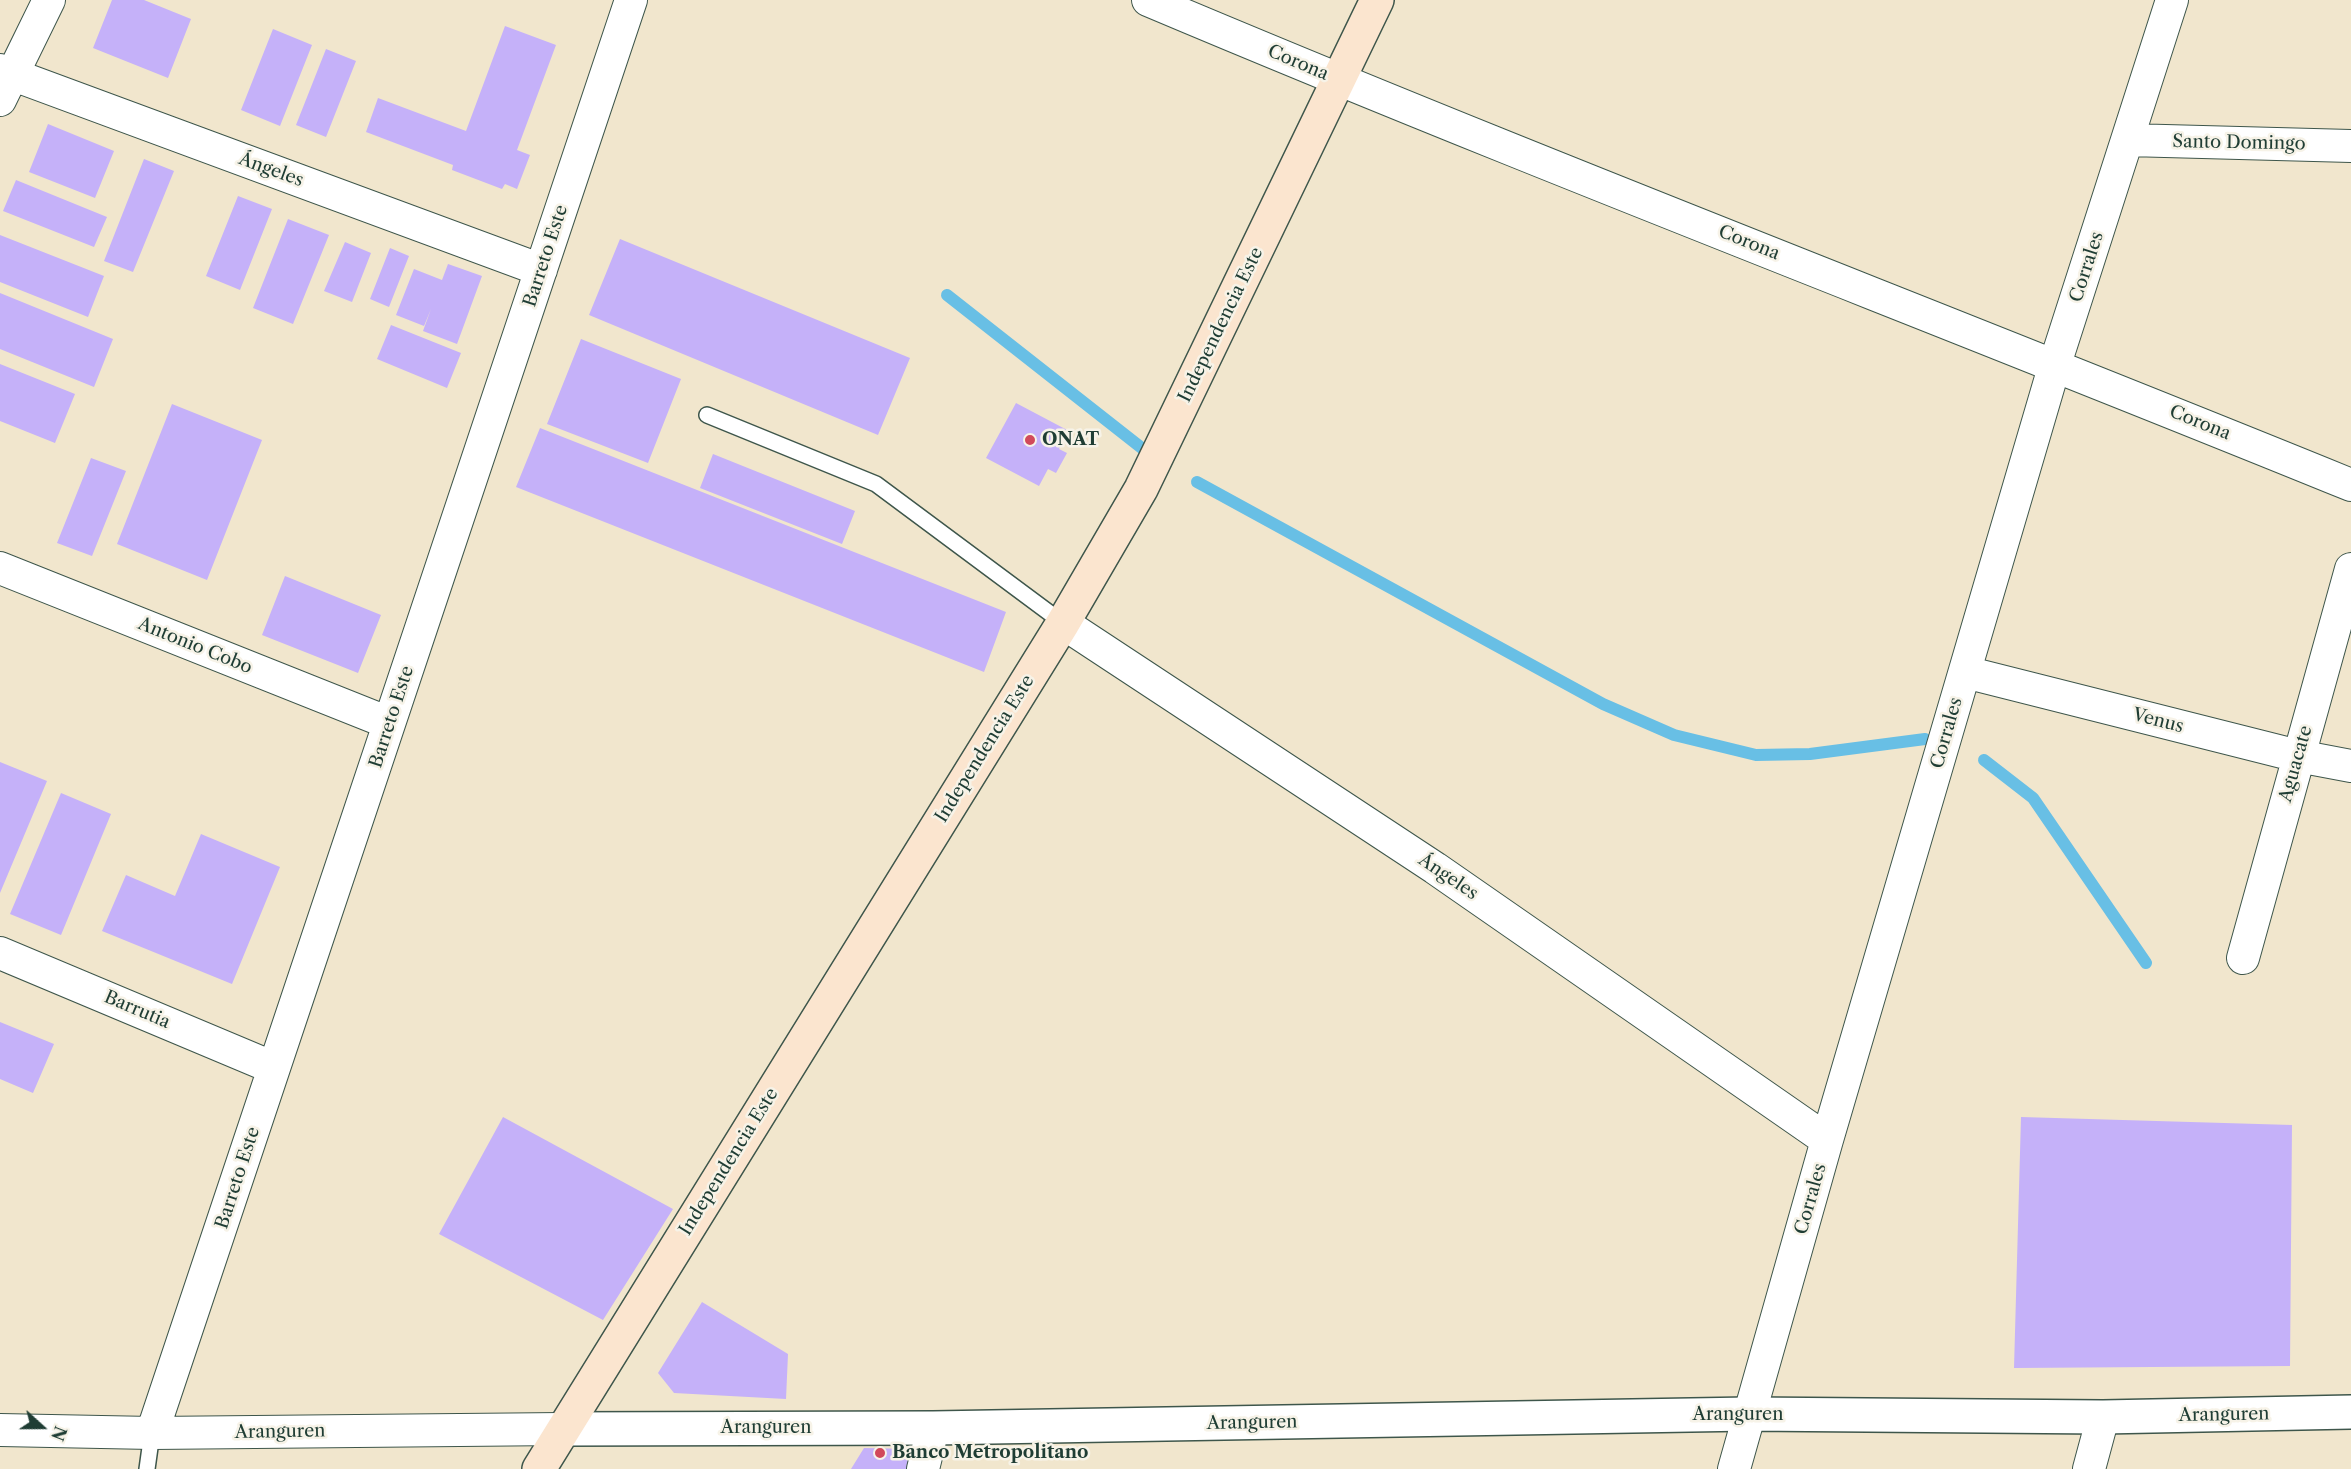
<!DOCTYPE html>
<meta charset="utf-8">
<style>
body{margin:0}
#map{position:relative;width:2351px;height:1469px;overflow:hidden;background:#f1e6cd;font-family:"Libre Caslon Text",serif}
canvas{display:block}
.north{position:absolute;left:12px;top:1397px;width:60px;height:60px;-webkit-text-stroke:4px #f7f3e8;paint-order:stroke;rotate:111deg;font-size:16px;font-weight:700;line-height:24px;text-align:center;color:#1f3d34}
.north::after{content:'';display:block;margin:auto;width:21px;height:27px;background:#1f3d34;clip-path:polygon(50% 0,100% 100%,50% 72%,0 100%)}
</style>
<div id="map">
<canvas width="2351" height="1469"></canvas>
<div class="north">N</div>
</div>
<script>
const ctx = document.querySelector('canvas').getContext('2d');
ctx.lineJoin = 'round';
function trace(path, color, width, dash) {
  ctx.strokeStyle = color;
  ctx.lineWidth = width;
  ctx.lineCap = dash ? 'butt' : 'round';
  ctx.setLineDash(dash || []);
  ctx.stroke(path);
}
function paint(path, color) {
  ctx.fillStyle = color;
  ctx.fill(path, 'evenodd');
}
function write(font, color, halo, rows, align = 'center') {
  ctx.font = font + ' "Libre Caslon Text",serif';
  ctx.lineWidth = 5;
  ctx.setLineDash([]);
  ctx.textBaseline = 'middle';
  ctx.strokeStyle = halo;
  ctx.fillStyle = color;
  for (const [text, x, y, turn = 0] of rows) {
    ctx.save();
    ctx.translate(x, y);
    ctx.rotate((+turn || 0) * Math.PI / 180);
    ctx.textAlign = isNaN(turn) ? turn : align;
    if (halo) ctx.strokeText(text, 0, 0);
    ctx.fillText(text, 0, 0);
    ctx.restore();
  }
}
trace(new Path2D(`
 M947 295 1143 449
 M1197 482 1603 704 1674 735 1756 755 1810 754 1925 739
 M1984 760 2033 798 2146 963`), '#68bfe5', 12);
paint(new Path2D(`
 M112 0H144L191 19 168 78 93 48Z
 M505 26 556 45 517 150 530 155 517 189 505 184 502 189 452 170 453 165 366 132 378 98 466 131Z
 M273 29 312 45 280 126 241 110Z
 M326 49 356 61 326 137 296 125Z
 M48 124 114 151 95 198 29 172Z
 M144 159 174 171 133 272 104 261Z
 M16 180 107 217 94 247 3 211Z
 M238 196 272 209 240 290 206 276Z
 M288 219 329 235 293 324 253 308Z
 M0 235 104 276 88 317 0 282Z
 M620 239 910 358 878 435 589 315Z
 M345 242 371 253 352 302 324 291Z
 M390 248 409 256 389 307 370 299Z
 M448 264 482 276 457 344 423 331 431 309 424 326 396 315 414 269 442 280Z
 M0 293 113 339 94 387 0 349Z
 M391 325 461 353 447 388 377 359Z
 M581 339 681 379 648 463 547 424Z
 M0 364 75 394 55 443 0 421Z
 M1016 403 1069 431 1059 449 1067 453 1056 473 1048 469 1039 486 986 458Z
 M172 404 262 440 207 580 117 544Z
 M540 428 1006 612 984 672 516 487Z
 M713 454 855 511 842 544 700 488Z
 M91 458 126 471 92 556 57 543Z
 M285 576 381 615 358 673 262 635Z
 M0 762 47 781 0 893Z
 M61 793 111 814 61 935 10 914Z
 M201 834 280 867 232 984 102 931 126 875 175 896Z
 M0 1022 54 1044 33 1093 0 1079Z
 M503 1117 673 1209 603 1320 439 1234Z
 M2021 1117 2292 1125 2290 1366 2014 1368Z
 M702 1302 788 1354 786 1399 674 1393 658 1373Z
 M864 1448 914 1449 909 1469H851Z`), '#c5b1f9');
const service = new Path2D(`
 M707 415 876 484 1063 623
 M147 1469 152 1433`);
const minor = new Path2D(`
 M1148 0C1546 168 1951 322 2351 485
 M0 70 541 270
 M0 100 49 0
 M2128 140 2351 146
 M0 568 389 723
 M1063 623 1435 868 1827 1140
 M1965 672 2298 756 2351 766
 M0 953 274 1068
 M2243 958 2351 569
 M0 1430 152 1433 562 1429
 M152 1433 631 0
 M923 1469 933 1428
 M1734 1469 1827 1140 2055 364 2172 0
 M2089 1469 2103 1417`);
const tertiary = new Path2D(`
 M562 1429 933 1428 1749 1414 2103 1417 2351 1412`);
const secondary = new Path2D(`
 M539 1469 1063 623 1141 489 1377 0`);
trace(service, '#3e564b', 18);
trace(minor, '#3e564b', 34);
trace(tertiary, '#3e564b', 36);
trace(secondary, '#3e564b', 36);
trace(service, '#fff', 15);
trace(minor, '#fff', 32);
trace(tertiary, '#fff', 33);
trace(secondary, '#fbe5cf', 33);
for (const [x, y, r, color] of [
 [1030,440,6,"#d1495b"],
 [880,1453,6,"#d1495b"]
]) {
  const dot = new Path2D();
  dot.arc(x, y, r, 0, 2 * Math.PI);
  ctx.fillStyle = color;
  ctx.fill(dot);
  trace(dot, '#f7f3e8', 2);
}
write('18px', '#1f3d34', '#f7f3e8', [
 ["Corona",1298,63,23],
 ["Santo Domingo",2239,143,1],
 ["Ángeles",271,170,20],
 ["Corona",1749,243,22],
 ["Barreto Este",546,256,-72],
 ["Corrales",2087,267,-72],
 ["Independencia Este",1221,325,-64],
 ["Corona",2200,423,22],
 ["Antonio Cobo",195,646,22],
 ["Barreto Este",392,717,-72],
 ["Venus",2158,721,14],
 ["Corrales",1947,733,-74],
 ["Independencia Este",985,749,-58],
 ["Aguacate",2296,764,-74],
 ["Ángeles",1448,877,34],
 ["Barrutia",137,1010,23],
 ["Independencia Este",729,1162,-58],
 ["Barreto Este",238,1178,-72],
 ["Corrales",1811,1199,-74],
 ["Aranguren",1738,1415],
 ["Aranguren",2224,1415,-1],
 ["Aranguren",1252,1423,-1],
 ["Aranguren",766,1428],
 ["Aranguren",280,1432,-1]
]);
write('bold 18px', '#1f3d34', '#f7f3e8', [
 ["ONAT",1042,440],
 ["Banco Metropolitano",892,1453]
], 'left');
</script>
